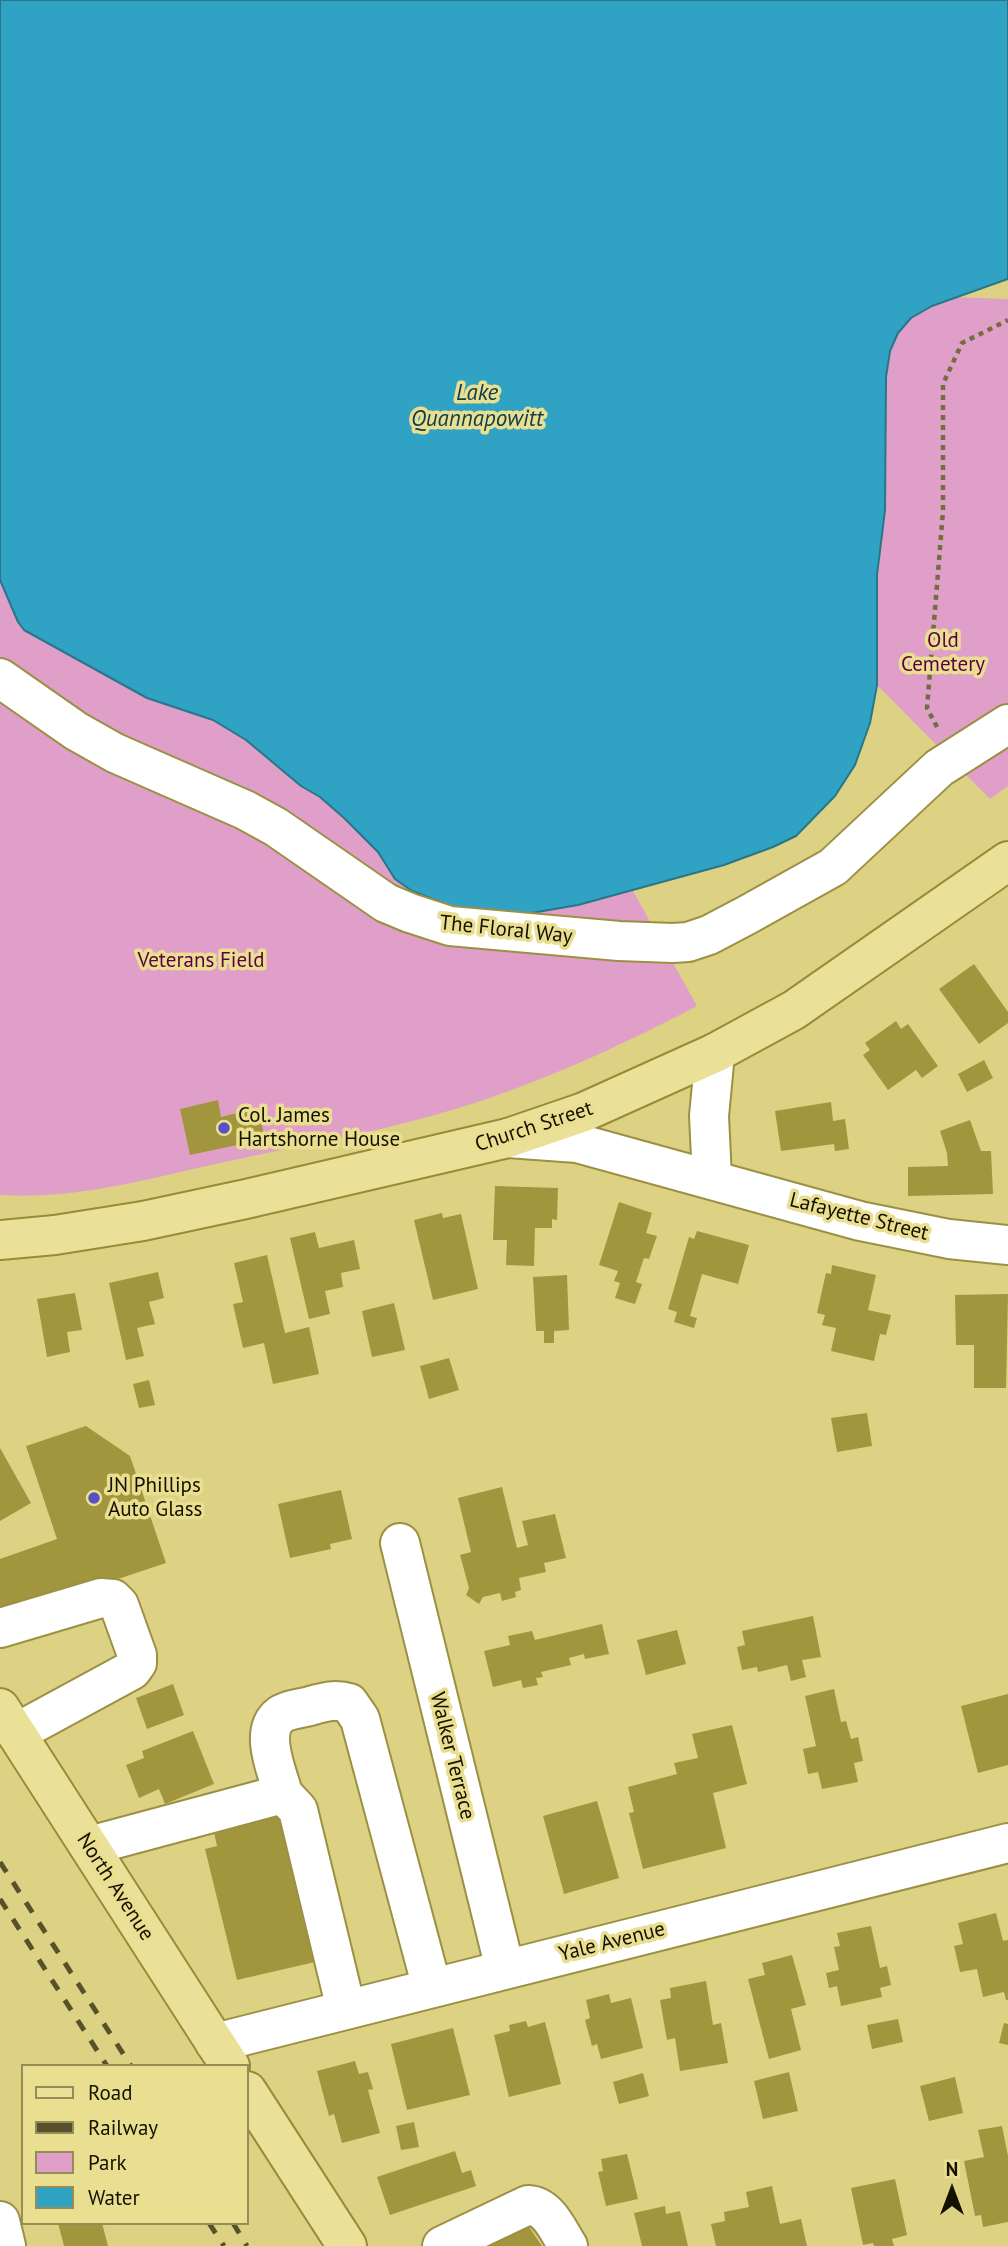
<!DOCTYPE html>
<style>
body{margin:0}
#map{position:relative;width:1008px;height:2246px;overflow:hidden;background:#ddd284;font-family:"PT Sans",sans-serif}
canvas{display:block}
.legend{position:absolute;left:21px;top:2064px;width:228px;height:161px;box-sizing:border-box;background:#eadf91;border:2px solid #948d57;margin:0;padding:9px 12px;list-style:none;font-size:21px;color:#141100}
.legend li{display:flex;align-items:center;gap:14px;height:35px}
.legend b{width:35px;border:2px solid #948d57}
.north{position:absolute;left:917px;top:2155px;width:70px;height:70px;-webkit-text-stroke:5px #eadf91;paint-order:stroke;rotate:0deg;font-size:19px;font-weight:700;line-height:28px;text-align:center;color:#141100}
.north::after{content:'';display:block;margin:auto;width:24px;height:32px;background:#141100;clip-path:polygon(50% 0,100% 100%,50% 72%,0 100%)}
</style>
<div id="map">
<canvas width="1008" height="2246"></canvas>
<ul class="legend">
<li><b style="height:9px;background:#ebe098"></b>Road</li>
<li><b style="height:9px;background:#57522c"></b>Railway</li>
<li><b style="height:19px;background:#e09fc8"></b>Park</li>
<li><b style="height:19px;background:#30a2c3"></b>Water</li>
</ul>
<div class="north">N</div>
</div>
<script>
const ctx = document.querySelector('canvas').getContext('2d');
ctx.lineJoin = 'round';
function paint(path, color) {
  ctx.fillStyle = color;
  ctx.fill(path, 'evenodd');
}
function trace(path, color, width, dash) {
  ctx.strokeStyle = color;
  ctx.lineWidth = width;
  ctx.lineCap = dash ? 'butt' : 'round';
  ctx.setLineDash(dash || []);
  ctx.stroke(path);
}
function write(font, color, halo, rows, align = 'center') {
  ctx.font = font + ' "PT Sans",sans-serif';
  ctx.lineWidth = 7;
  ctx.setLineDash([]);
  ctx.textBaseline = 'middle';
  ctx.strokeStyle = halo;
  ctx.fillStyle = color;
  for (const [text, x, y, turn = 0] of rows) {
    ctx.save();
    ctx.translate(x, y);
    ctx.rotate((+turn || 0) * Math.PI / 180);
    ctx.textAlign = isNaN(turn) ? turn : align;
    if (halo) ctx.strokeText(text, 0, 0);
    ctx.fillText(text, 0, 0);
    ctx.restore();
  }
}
paint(new Path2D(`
 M953 297 1008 299V786L990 799 877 685V575L886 377C893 326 907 316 953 297Z
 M0 580 18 622 24 630 147 698 213 720 246 740 301 786 320 797 378 852 385 865 514 916 578 905 633 891 697 1006C615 1049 527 1089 438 1114 366 1135 292 1147 220 1163 148 1179 74 1200 0 1195Z`), '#e09fc8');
const water = new Path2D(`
 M0 0H1008V279L932 306 911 318 898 333 890 351 886 377 885 510 877 575V685L870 723 855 765 835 796 796 836 773 847 724 865 578 905 514 916 458 909 412 891 395 879 378 852 344 818 320 797 301 786 246 740 213 720 147 698 24 630 18 622 0 580Z`);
paint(water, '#30a2c3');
trace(water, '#287688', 2);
paint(new Path2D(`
 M974 964 1008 1012V1023L979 1044 939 989Z
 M896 1021 901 1029 908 1024 938 1066 922 1078 916 1070 888 1090 863 1055 870 1050 865 1043Z
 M984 1060 993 1078 967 1092 958 1074Z
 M218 1100 221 1117 258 1108 265 1139 190 1155 180 1109Z
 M831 1102 833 1121 845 1119 849 1149 835 1151 834 1144 781 1151 775 1111Z
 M970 1120 981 1151H991L993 1194 908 1196V1167L948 1166 947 1153 940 1131Z
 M495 1186 558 1188 557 1220 552 1219V1228H535L534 1266 506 1265 507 1240H493Z
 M619 1202 652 1213 646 1233 657 1236 649 1259 644 1258 636 1282 642 1284 635 1304 615 1298 620 1283 614 1281 618 1271 599 1265Z
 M442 1213 443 1218 461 1214 478 1289 433 1300 414 1220Z
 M697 1231 749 1245 738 1284 702 1274 690 1316 697 1318 694 1328 674 1322 677 1312 668 1309 689 1237 694 1239Z
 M315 1232 319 1248 354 1240 360 1269 341 1273 343 1287 325 1291 330 1314 309 1319 290 1238Z
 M267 1255 285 1333 309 1327 319 1374 273 1384 264 1343 243 1348 233 1304 243 1302 234 1263Z
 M832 1265 876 1275 868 1310 891 1315 886 1335 880 1334 874 1361 831 1351 836 1328 822 1325 825 1315 817 1313 826 1273 831 1274Z
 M158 1272 164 1298 149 1302 155 1324 137 1328 144 1356 126 1360 109 1283Z
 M567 1275 569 1330 554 1331V1343H544V1331H536L533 1277Z
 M75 1293 82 1330 67 1332 70 1352 47 1357 37 1299Z
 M1008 1294 1006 1388H974V1345H956L955 1295Z
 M394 1303 405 1350 372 1357 362 1311Z
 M449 1358 459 1390 429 1399 420 1366Z
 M149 1380 155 1405 139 1408 133 1384Z
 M867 1413 872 1446 837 1452 831 1418Z
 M86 1426 130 1456 166 1563 4 1617 0 1605V1559L57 1539 26 1446Z
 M0 1448 31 1503 0 1521Z
 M502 1487 517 1548 528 1545 522 1521 555 1514 566 1558 544 1563 546 1572 519 1578 521 1590 515 1592 516 1597 502 1601 500 1593 483 1597 479 1604 466 1595 469 1588 460 1555 471 1552 458 1498Z
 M341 1490 352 1539 330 1544 331 1549 290 1558 278 1504Z
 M813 1616 821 1657 802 1660 806 1677 791 1681 787 1665 758 1672 757 1667 742 1670 737 1647 745 1645 742 1631Z
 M602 1624 609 1654 585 1659 584 1654 569 1658 571 1665 541 1672 543 1677 536 1678 538 1685 523 1688 521 1680 493 1687 484 1651 510 1645 508 1636 532 1631 535 1640Z
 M677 1630 686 1664 646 1675 637 1640Z
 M173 1684 184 1715 147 1729 136 1698Z
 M834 1689 841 1722 846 1721 851 1739 858 1737 863 1761 854 1763 858 1782 822 1789 818 1772 808 1774 803 1749 816 1746 805 1696Z
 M1008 1694V1765L978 1773 961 1706Z
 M732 1725 747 1784 713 1793 726 1848 643 1869 629 1813 634 1812 628 1787 677 1774 674 1763 698 1758 692 1734Z
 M193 1731 214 1784 165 1804 159 1789 139 1798 126 1765 144 1758 142 1751Z
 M597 1801 619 1878 564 1894 543 1816Z
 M277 1807 315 1962 237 1980 205 1849 217 1846 212 1823Z
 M996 1913 1003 1941 1008 1940V2000H1006L1004 1992 983 1997 977 1969 960 1972 954 1946 963 1944 958 1923Z
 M871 1926 880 1968 887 1966 891 1985 880 1988 882 1997 841 2006 837 1986 829 1988 826 1973 839 1970 834 1947 840 1946 837 1933Z
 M792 1955 806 2005 791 2009 801 2050 769 2059 748 1979 765 1975 762 1963Z
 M706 1981 713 2025 721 2023 728 2063 680 2071 675 2038 667 2040 660 2000 671 1998 670 1988Z
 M609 1994 611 2003 631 1998 643 2048 601 2059 597 2044 592 2046 585 2020 590 2018 586 2000Z
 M898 2019 903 2042 872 2049 867 2025Z
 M526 2021 528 2027 545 2022 561 2084 509 2097 494 2035 510 2031 509 2025Z
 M1004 2023 1008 2024V2045L999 2043Z
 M453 2028 470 2095 407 2110 391 2044Z
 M355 2061 359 2074 368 2072 373 2089 368 2090 380 2133 342 2143 334 2114 329 2116 317 2071Z
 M789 2072 798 2111 763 2119 754 2081Z
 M643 2073 649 2096 619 2104 613 2082Z
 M955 2077 963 2113 929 2121 920 2086Z
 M414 2122 419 2147 401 2150 396 2126Z
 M1002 2126 1008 2156V2222L983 2227 981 2215 975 2216 964 2161 984 2157 978 2130Z
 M455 2151 462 2173 471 2170 476 2186 390 2215 377 2177Z
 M627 2154 638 2199 606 2206 598 2172 603 2171 601 2159Z
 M895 2179 907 2235 892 2239 894 2246H874L873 2243 863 2245 851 2188Z
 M772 2186 780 2224 801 2219 807 2246H716L711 2224 725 2221 724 2212 749 2207 746 2192Z
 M665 2206 666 2214 680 2211 688 2246H642L634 2213Z
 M525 2221 542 2246H488Z
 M58 2223H102L108 2246H64Z`), '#a1953e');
const minor = new Path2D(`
 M0 678 76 731 115 753 245 810 276 827 386 903 410 913 450 926 619 941 673 943 688 942 709 935 747 915 833 867 939 768 1008 724
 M508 1138 577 1143 860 1221 949 1239 1008 1245
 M712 1178 709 1116 715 1053
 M400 1543 505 1969
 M0 1628 101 1598 113 1599 119 1605 137 1655V1663L132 1670 16 1733
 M283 1794 298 1810 346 2009
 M89 1846 283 1794C278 1773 258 1732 280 1715 287 1710 297 1709 306 1707 321 1703 334 1698 349 1703L360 1719 432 1988
 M215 2043 1008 1843
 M0 2221 6 2246
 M442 2246 528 2205C549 2206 558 2231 568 2246`);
const major = new Path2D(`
 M0 1240 55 1235 143 1221 246 1199 508 1138 584 1112 715 1053 794 1010 1008 861
 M0 1708 230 2066
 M247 2091 347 2246`);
trace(minor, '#9b9043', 42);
trace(major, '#978b36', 42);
trace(new Path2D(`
 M937 727 927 708 943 511V384L962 343 1008 320`), '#736d3f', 4.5, [5, 5]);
trace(minor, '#fff', 38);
trace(major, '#ebe098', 38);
trace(new Path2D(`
 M0 1862 131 2066
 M0 1899 107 2066
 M209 2223 224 2246
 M233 2223 247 2246`), '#57522c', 5, [12, 12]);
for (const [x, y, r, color] of [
 [224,1128,7,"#5950c8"],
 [94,1498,7,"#5950c8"]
]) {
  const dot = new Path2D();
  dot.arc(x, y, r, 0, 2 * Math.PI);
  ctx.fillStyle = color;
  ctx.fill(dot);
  trace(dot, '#eadf91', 2.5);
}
write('21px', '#5b0046', '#eadf91', [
 ["Old",943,641],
 ["Cemetery",943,665],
 ["Veterans Field",201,961]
]);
write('21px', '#141100', '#eadf91', [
 ["The Floral Way",506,930,6],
 ["Church Street",534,1127,-18],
 ["Lafayette Street",859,1217,14],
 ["Walker Terrace",452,1756,76],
 ["North Avenue",115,1887,57],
 ["Yale Avenue",612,1942,-14]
]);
write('21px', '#141100', '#eadf91', [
 ["Col. James",238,1116],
 ["Hartshorne House",238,1140],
 ["JN Phillips",108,1486],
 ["Auto Glass",108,1510]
], 'left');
write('italic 23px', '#0f404e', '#eadf91', [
 ["Lake",477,393],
 ["Quannapowitt",477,419]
]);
</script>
